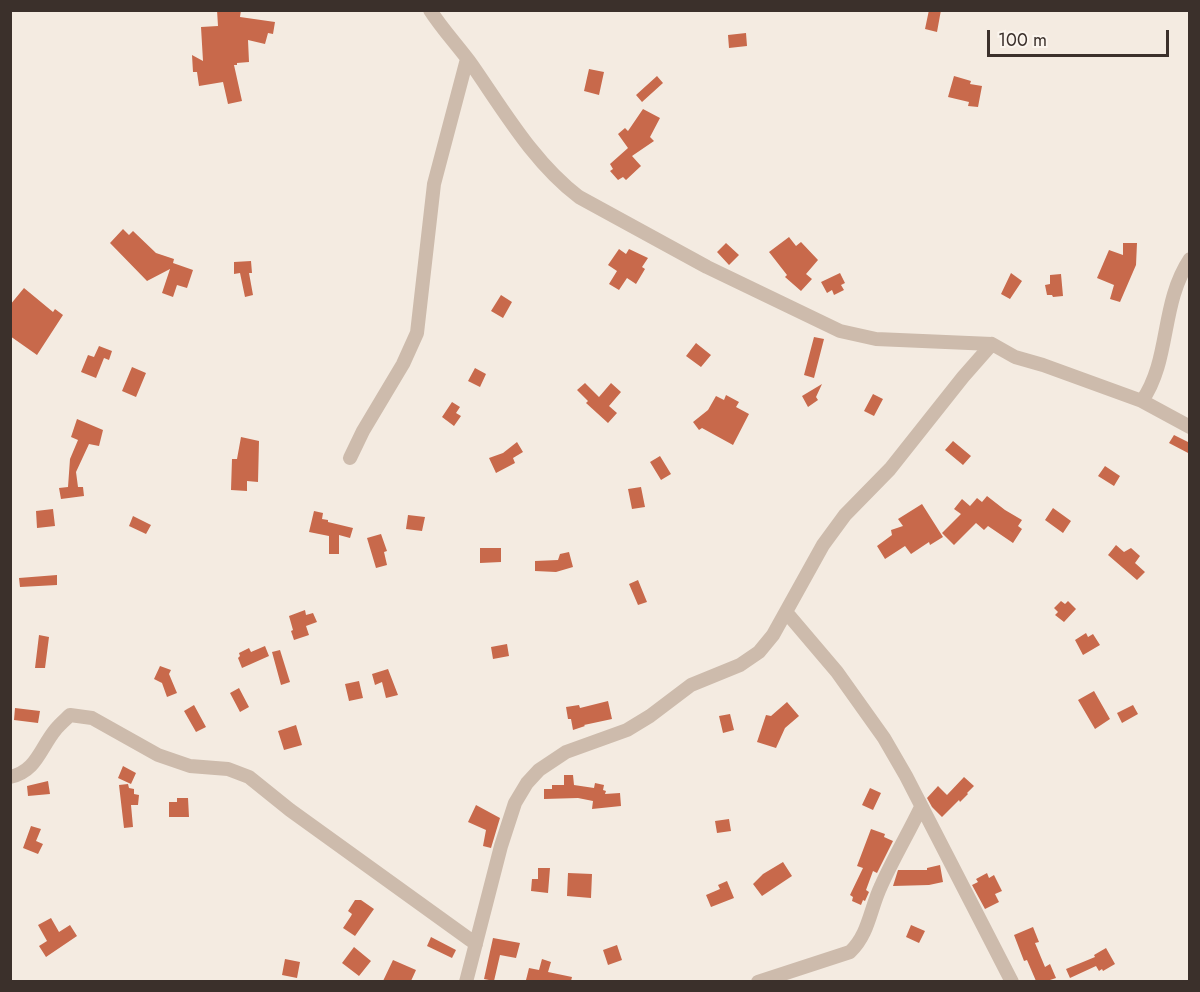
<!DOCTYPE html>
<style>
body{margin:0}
#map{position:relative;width:1200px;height:992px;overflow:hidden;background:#f4ebe1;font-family:Jost,sans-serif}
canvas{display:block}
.frame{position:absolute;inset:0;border:12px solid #3b302b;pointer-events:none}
.scale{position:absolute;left:987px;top:30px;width:182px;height:27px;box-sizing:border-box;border:3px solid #3b302b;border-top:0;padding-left:8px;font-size:18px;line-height:21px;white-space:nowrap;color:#3b302b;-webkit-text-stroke:4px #fbf5ee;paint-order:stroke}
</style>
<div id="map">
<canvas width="1200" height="992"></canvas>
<div class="frame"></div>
<div class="scale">100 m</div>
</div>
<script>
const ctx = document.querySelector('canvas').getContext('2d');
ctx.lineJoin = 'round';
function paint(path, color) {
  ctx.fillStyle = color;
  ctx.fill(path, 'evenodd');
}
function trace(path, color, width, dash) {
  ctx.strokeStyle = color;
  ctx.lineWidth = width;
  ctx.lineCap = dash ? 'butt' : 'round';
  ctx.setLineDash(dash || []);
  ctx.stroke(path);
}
paint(new Path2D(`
 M217 10H241L240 17 275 22 273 34 268 33 265 44 248 40 249 62 237 63V65H234L242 101 228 104 223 82 199 86 197 72H193L192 55 203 61 201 27 218 26Z
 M929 10H941L937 32 925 29Z
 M746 33 747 46 729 48 728 35Z
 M589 69 604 72 599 95 584 91Z
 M657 76 663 83 642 102 636 95Z
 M954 76 971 81 970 84 982 86 978 107 968 106 969 102 948 97Z
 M643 109 660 118 650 137 654 141 632 156 641 166 626 180 623 177 618 180 610 171 613 169 610 164 628 148 618 134 625 128 628 131Z
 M123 229 129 235 133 231 156 253 174 259 173 263 193 270 187 288 177 285 173 297 162 293 170 269 147 281 110 243Z
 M789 237 796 246 801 242 818 260 806 274 812 279 801 291 785 277 787 275 769 252Z
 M726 243 739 255 729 265 717 252Z
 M1123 243H1137L1136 265 1120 302 1110 299 1114 285 1097 278 1109 250 1123 255Z
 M619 249 626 254 629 249 648 258 642 267 645 269 636 284 627 278 619 290 609 284 617 271 608 265Z
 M251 261 252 273H249L253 295 245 297 240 273 234 274V262Z
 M840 273 845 283 841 285 844 290 834 295 832 290 827 293 821 282Z
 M1011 273 1022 281 1010 299 1001 294Z
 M1061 274 1063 296 1053 297 1052 295H1047L1045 285 1050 284V275Z
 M24 288 53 312 55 309 63 315 37 355 10 336V305Z
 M501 295 512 302 503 318 491 311Z
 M814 337 824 339 814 378 804 375Z
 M696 343 711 355 701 367 686 356Z
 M99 346 112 351 109 360 104 358 96 378 81 372 88 355 94 357Z
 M132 367 146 373 136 397 122 391Z
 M475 368 486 374 480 387 468 381Z
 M585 383 599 397 611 383 621 392 609 406 617 413 608 423 586 403 588 401 577 390Z
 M822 384 816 397 818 400 808 407 802 396Z
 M873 394 883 399 874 416 864 411Z
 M726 395 739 402 736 407 749 414 733 445 702 428 699 430 693 422 708 410 716 396 724 400Z
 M452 402 460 407 456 413 461 416 454 426 442 417Z
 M77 419 103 430 99 446 89 444 76 472 78 487H83L84 496 61 499 59 488 68 487 70 459 78 440 71 437Z
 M1174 435 1190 443V454L1169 443Z
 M241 437 259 441 258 482 247 481V491L231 490 232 459H237Z
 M953 441 971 456 963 465 945 450Z
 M517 442 523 452 513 458 515 463 496 473 489 458 503 453Z
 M660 456 671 474 661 480 650 462Z
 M1105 466 1120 476 1114 486 1098 476Z
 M641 487 645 507 632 509 628 489Z
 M987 496 1005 510 1022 520 1018 526 1022 529 1013 543 988 526 984 530 976 523 954 545 942 533 961 514 954 509 962 499 970 506 977 498 982 502Z
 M922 504 943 537 930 545 929 542 911 554 905 546 885 559 877 546 892 535 891 530 903 526 898 519Z
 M1053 508 1071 521 1063 533 1045 520Z
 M53 509 55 526 37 528 36 511Z
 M314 511 323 513 322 519 328 520V522L353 528 350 538 339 535V554H329V536L309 532Z
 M408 515 425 517 422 531 406 529Z
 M133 516 151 525 146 534 129 526Z
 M381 534 387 551 384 552 387 565 376 568 367 538Z
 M1116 545 1124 552 1131 548 1140 556 1135 563 1145 572 1137 580 1108 555Z
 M480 548H501V562L480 563Z
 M569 552 573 567 556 572 535 571V561L558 560 560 554Z
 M57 575V585L20 587 19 578Z
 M638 580 647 602 638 605 629 584Z
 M1061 601 1065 604 1068 601 1076 609 1064 622 1055 615 1058 612 1054 608Z
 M305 610 306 615 313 613 317 622 306 626 309 635 294 640 291 631 293 630 289 616Z
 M1086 633 1088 637 1093 634 1100 645 1083 655 1075 640Z
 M39 635 49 637 45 668H35Z
 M507 644 509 656 493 659 491 647Z
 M265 646 269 656 242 668 238 658 240 656 239 653 249 648 251 652Z
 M280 650 290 682 281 685 272 652Z
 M160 666 171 670 169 674 177 693 167 697 162 683 154 679Z
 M388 669 398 695 386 698 382 682 375 685 372 674Z
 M359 681 363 698 349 701 345 684Z
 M239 688 249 707 240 712 230 693Z
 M1094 691 1110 719 1095 729 1078 700Z
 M608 701 612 719 584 725 585 726 573 730 571 719H568L566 707 579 705 580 708Z
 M787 702 799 716 785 728 776 748 757 742 766 715 771 716Z
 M194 705 206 727 196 732 184 711Z
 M1133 705 1138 714 1122 723 1117 713Z
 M15 708 40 711 38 723 14 720Z
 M730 714 734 730 723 733 719 716Z
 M296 725 302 745 284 750 278 731Z
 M123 766 136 773 131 784 118 778Z
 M564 775H573L574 785 594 788 595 783 604 785 603 790 606 791 605 794 620 793 621 806 592 809 593 801 578 798 544 799V789H552V785H564Z
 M964 777 974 786 967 793 968 794 960 802 959 800 942 817 932 807 927 798 938 786 947 795Z
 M48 781 50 794 28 796 27 786Z
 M128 784 129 788 134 789V794L139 795 138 805H131L133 827 124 828 119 785Z
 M870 788 881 793 873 810 862 805Z
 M177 798H188L189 817H169V802H177Z
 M476 805 500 818 491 848 483 846 486 830 468 822Z
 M729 819 731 831 717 833 715 821Z
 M31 826 41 829 36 841 43 844 38 854 23 848Z
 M871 829 885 834 884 837 893 841 877 873 873 871 866 890 869 892 865 901 863 900 861 905 852 901 853 897 850 895 863 868 857 866Z
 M783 862 792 876 762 896 753 884 763 874Z
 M940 865 943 882 929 885 893 886 898 870H927V868Z
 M538 868H550L548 893 531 891 532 879H538Z
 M568 873 592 874 591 898 567 896Z
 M987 873 989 878 994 875 1002 891 995 894 999 902 985 909 972 885 978 882 976 879Z
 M727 881 734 898 711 907 706 895 720 889 718 885Z
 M355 900H361L374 909 355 936 343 928 351 916 352 914 348 911Z
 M51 918 59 932 70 925 77 936 46 957 39 946 47 941 38 925Z
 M911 925 925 931 919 943 906 937Z
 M1033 927 1039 942 1035 943 1045 967 1050 964 1056 978 1047 981H1036L1027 960 1024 961 1014 935Z
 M431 937 456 950 452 958 427 946Z
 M493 938 520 943 516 958 500 955 494 981 484 979Z
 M617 945 622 960 608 965 603 950Z
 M354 947 371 961 359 976 342 963Z
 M1106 948 1115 964 1103 971 1102 969 1099 971 1096 966 1070 978 1066 969 1095 957 1094 955Z
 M285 959 300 962 297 978 282 975Z
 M542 959 551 962 548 972 572 977 571 981 526 980 529 968 539 970Z
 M393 960 416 970 411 981H383Z`), '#c8694b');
trace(new Path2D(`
 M430 10C442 29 459 47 472 65 504 111 534 163 579 197L707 267 840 331 876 339 992 344
 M1142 401C1171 359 1160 304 1190 259
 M350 458 363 431 403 364 417 333 434 184 467 59
 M786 612 837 672 884 738 906 776 1012 982
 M10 777C37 771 40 748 56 729 60 724 66 719 70 715L92 718 158 755 190 766 228 769 249 777 290 810 476 944
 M466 982 501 846 515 803 527 783 539 770 566 752 627 730 650 716 691 685 740 665 759 652 773 635 823 545 845 515 890 469 963 377 992 344 1015 357 1043 365 1142 401 1190 427
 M758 982 850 952C869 934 870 909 881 886 893 859 908 834 921 807`), '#cdbbac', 14);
</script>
